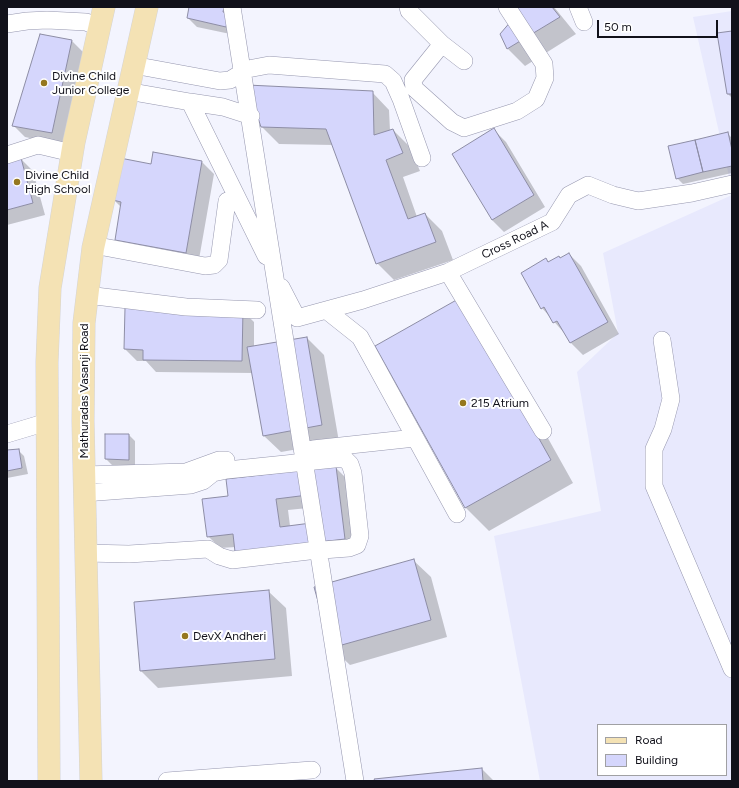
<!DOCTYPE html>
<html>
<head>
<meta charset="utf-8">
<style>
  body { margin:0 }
  #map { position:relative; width:739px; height:788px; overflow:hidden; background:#f3f4fe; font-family:Figtree,sans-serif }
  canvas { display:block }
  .frame { position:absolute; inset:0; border:8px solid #11111a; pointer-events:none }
  .legend { position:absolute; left:597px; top:724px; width:130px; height:52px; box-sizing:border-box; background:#fff; border:1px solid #a0a0a3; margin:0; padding:5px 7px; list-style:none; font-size:12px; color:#11111a }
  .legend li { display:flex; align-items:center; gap:8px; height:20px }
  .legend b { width:20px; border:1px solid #a0a0a3 }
  .scale { position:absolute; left:597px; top:20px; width:121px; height:18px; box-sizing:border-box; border:2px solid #11111a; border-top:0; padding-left:5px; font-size:12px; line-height:14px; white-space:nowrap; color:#11111a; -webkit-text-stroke:3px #fff; paint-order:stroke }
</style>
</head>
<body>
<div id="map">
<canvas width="739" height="788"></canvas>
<div class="frame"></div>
<ul class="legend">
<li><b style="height:5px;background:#f4e2b4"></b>Road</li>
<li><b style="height:11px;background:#d5d6fc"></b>Building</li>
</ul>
<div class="scale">50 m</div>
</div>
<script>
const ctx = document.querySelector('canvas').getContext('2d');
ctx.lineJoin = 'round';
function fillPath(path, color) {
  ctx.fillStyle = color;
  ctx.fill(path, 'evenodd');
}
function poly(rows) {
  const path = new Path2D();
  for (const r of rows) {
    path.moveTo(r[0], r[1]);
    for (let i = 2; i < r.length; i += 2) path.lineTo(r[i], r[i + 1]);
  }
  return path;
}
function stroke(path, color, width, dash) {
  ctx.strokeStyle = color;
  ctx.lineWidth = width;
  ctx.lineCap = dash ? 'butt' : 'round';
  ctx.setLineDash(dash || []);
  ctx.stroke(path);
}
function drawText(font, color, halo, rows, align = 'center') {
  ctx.font = font + ' Figtree,sans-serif';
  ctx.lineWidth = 4;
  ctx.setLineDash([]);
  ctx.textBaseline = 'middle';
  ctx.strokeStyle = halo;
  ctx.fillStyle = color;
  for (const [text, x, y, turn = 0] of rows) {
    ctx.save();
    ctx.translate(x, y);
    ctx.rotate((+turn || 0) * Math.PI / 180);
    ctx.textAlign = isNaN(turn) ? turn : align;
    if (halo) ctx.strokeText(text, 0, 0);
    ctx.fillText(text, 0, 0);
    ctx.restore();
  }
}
fillPath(poly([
  [732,11,732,190,693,17],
  [732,195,732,781,540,781,494,536,601,511,577,372,618,333,603,253],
  [598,725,726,725,726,775,598,775]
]), '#e8e9fd');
fillPath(poly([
  [190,7,235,7,235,35,197,27,188,18],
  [505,7,554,7,576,34,525,66,508,49,501,34,513,21],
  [732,32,732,98,728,94],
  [40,35,72,41,84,53,64,145,25,137,13,125],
  [372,92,389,110,390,131,393,130,410,147,420,171,403,177,417,217,425,214,442,231,453,260,394,280,377,263,333,145,279,144,262,127],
  [494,130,506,142,545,207,504,232,492,220],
  [727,133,732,138,732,173,683,184,677,178],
  [21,159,33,171,45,215,7,225,7,163],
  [202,162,214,174,198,265,128,252,116,240,121,207,114,200,152,165],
  [569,254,581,266,619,334,583,355,571,343,566,335,542,308,522,273,546,259,549,263,561,259],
  [242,310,254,322,254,347,307,338,324,355,339,442,281,452,263,435,253,373,156,372,146,361,137,361,125,349],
  [483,322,573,483,489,531,466,508,376,346],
  [106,435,129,435,135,441,135,465,112,465,106,459],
  [18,450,24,456,28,474,7,478,7,451],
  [335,467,347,479,356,550,236,547,220,548,208,536,229,496],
  [318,507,320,523,290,526,288,510],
  [7,512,8,513,8,572,7,572],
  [413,560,431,577,447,637,350,665,332,648],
  [268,591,286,608,292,676,158,688,141,671],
  [482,769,494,781,376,781]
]), '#0003');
const building = poly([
  [189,7,224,7,223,12,229,13,226,27,187,18,189,7],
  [504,7,552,7,560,17,507,49,500,34,512,20,504,7],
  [732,31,732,94,727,94,717,33,732,31],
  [40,34,72,40,52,133,12,126,40,34],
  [247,85,373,91,374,135,393,129,403,153,386,160,408,219,425,213,436,242,376,264,326,129,261,127,247,85],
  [494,128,534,195,492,220,452,154,494,128],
  [728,132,732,150,732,166,703,172,695,140,728,132],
  [695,140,703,172,676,179,668,146,695,140],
  [153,152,202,161,186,253,115,240,121,202,113,200,120,158,151,164,153,152],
  [21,158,33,203,7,210,7,162,21,158],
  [569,253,608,322,570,343,557,321,553,323,544,307,541,309,521,273,546,258,548,262,559,256,560,258,569,253],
  [460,298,551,460,465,508,375,346,460,298],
  [125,308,243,309,242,361,143,360,143,350,124,349,125,308],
  [307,337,322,425,263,436,247,347,307,337],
  [105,434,129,434,129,460,105,459,105,434],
  [19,449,22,468,7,471,7,450,19,449],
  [336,466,345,539,235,552,233,534,207,537,202,499,228,496,226,479,336,466],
  [316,494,319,522,280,527,276,499,316,494],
  [414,559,431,620,331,648,314,587,414,559],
  [269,590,275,659,140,671,134,602,269,590],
  [482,768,483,781,375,781,374,779,482,768]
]);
fillPath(building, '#d5d6fc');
stroke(building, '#8d8da5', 1);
const minor = poly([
  [232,7,355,781],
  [408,7,409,11,442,44,413,80,414,88,452,122,464,128,517,111,536,99,545,78,544,64,507,7],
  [578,7,584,22],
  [7,24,27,21,47,20,86,22,99,27],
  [442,44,464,61],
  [133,65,220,81,230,80,248,69,269,65,385,74,393,81,401,99,422,158],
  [127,91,190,102,266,256],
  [190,102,223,107,251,116],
  [7,155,38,145,72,153],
  [93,245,205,266,214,265,219,260,227,201],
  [448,272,543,431],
  [281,287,297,318,363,300,448,272,552,222,569,195,588,185,613,195,638,201,692,193,732,184],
  [87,295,186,307,257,310],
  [326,310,360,337,457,514],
  [662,340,671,399,663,429,654,449,654,486,732,669],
  [7,434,47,422],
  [313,449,415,438],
  [84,475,186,472,219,460,226,460],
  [84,493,191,485,203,481,213,473,227,470,344,458,350,464,353,473,360,536,357,545,349,548,309,551,232,560,219,556,208,549,129,554,85,553],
  [167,781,312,770]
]);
const major = poly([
  [49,781,47,362,50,288,74,142,104,7],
  [91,781,83,421,84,323,93,248,147,7]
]);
stroke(minor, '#9697af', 18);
stroke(major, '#d4d4d6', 23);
stroke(minor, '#fff', 17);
stroke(major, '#f4e2b4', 22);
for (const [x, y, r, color] of [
  [44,83,4,"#95771f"],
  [17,182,4,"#95771f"],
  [463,403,4,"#95771f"],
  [185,636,4,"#95771f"]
]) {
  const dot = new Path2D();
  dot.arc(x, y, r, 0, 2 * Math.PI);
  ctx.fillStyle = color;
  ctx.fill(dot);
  stroke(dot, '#fff', 1.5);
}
drawText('12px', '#11111a', '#fff', [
  ["Divine Child",52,76],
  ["Junior College",52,90],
  ["Divine Child",25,175],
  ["High School",25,189],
  ["215 Atrium",471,403],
  ["DevX Andheri",193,636]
], 'left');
drawText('12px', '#11111a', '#fff', [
  ["Cross Road A",515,240,-26],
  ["Mathuradas Vasanji Road",84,391,-90]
]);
</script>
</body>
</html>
